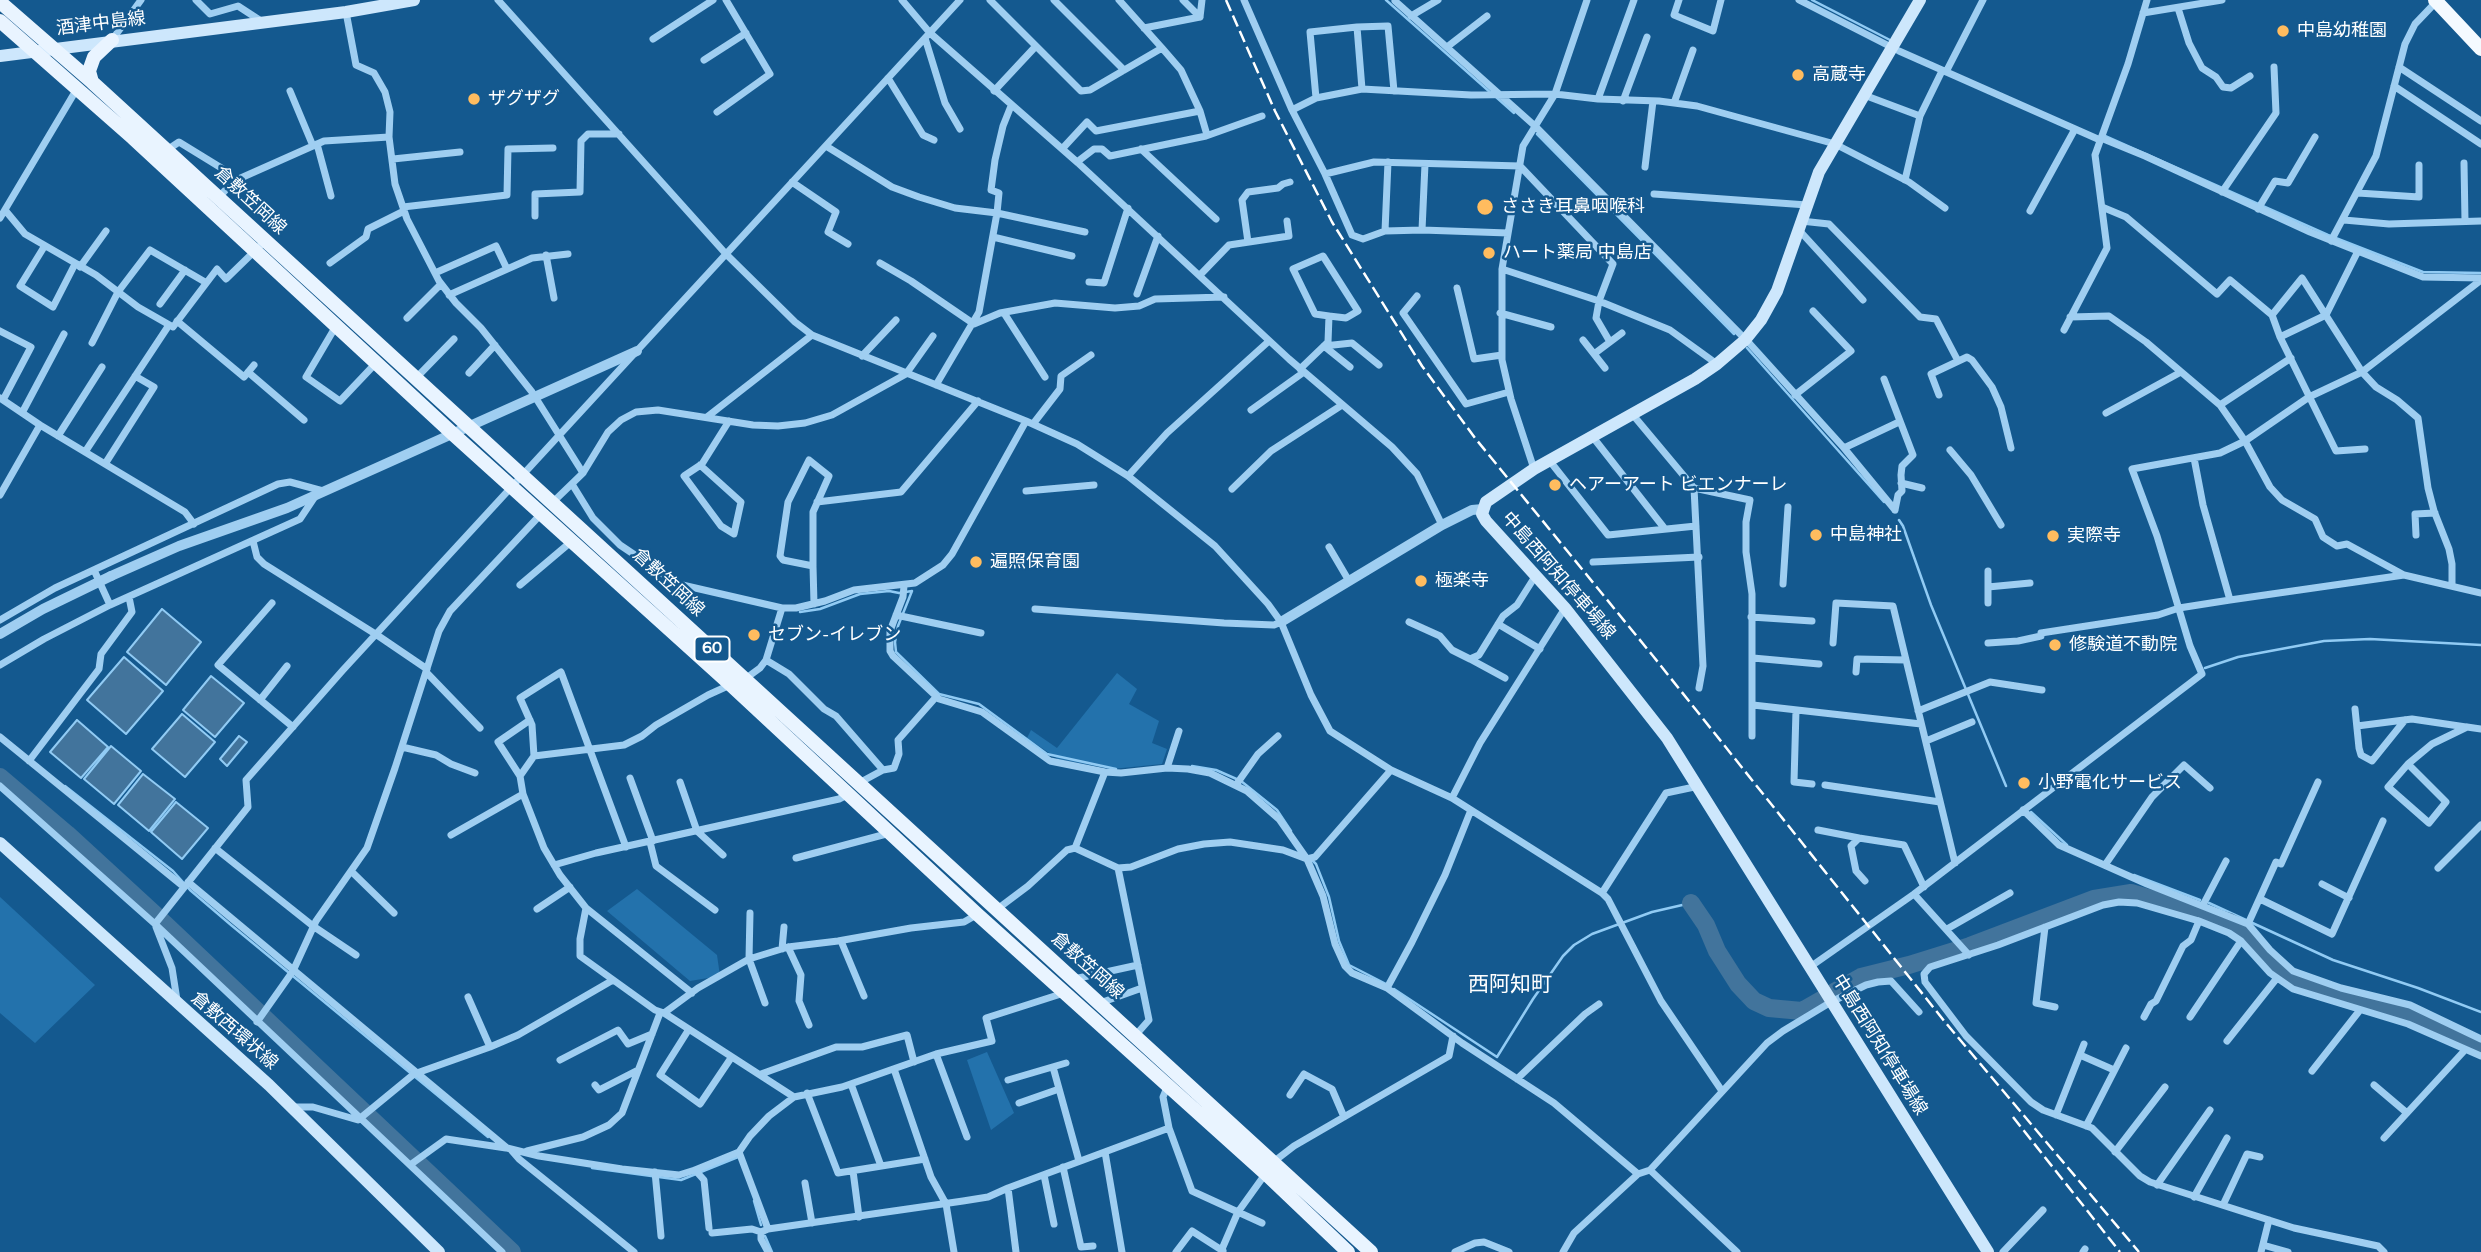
<!DOCTYPE html>
<html>
<head>
<meta charset="utf-8">
<style>
  body { margin:0 }
  canvas { display:block; background:#14598f }
</style>
</head>
<body>
<canvas width="2481" height="1252"></canvas>
<script>
const ctx = document.querySelector('canvas').getContext('2d');
ctx.lineJoin = 'round';
function fillPath(path, color) {
  ctx.fillStyle = color;
  ctx.fill(path, 'evenodd');
}
function poly(rows) {
  const path = new Path2D();
  for (const r of rows) {
    path.moveTo(r[0], r[1]);
    for (let i = 2; i < r.length; i += 2) path.lineTo(r[i], r[i + 1]);
  }
  return path;
}
function stroke(path, color, width, dash) {
  ctx.strokeStyle = color;
  ctx.lineWidth = width;
  ctx.lineCap = dash ? 'butt' : 'round';
  ctx.setLineDash(dash || []);
  ctx.stroke(path);
}
function drawText(font, color, halo, rows, align = 'center') {
  ctx.font = font + ' "Varela Round","Noto Sans JP",sans-serif';
  ctx.lineWidth = 5;
  ctx.setLineDash([]);
  ctx.textBaseline = 'middle';
  ctx.strokeStyle = halo;
  ctx.fillStyle = color;
  for (const [text, x, y, turn = 0] of rows) {
    ctx.save();
    ctx.translate(x, y);
    ctx.rotate((+turn || 0) * Math.PI / 180);
    ctx.textAlign = isNaN(turn) ? turn : align;
    if (halo) ctx.strokeText(text, 0, 0);
    ctx.fillText(text, 0, 0);
    ctx.restore();
  }
}
fillPath(poly([
  [1117,673,1137,689,1129,704,1159,721,1152,743,1167,749,1162,764,1112,769,1058,759,1027,738,1031,730,1057,748],
  [637,889,717,955,720,976,690,981,607,911],
  [0,897,95,985,35,1043,0,1013],
  [987,1052,1014,1113,991,1130,967,1060]
]), '#2372ac');
const water = poly([
  [162,609,201,642,166,685,127,652,162,609],
  [124,657,163,691,126,734,87,700,124,657],
  [211,676,244,703,215,737,183,710,211,676],
  [182,714,215,742,185,777,152,749,182,714],
  [77,720,108,747,81,778,50,752,77,720],
  [239,736,247,742,227,766,220,759,239,736],
  [111,746,141,771,114,804,84,779,111,746],
  [143,774,175,799,149,831,118,805,143,774],
  [176,802,208,828,182,859,151,832,176,802]
]);
fillPath(water, '#42749c');
stroke(water, '#91cbf4', 2);
stroke(poly([
  [1386,0,1491,93],
  [1812,0,1890,40],
  [1496,97,1514,113],
  [1537,134,1734,334],
  [2105,136,2328,235,2423,272,2481,273],
  [1747,348,1884,502],
  [1899,520,1903,526,1931,605,2006,786],
  [800,612,820,609,860,594,889,591,899,593,912,591,898,626,895,642,896,652,939,694,979,704,1047,754,1116,769],
  [2205,668,2238,657,2324,641,2370,639,2481,645],
  [1192,766,1216,770,1241,781,1277,810,1291,831],
  [65,786,173,871,190,890,231,925,488,1137],
  [2031,812,2067,845],
  [1311,859,1316,864,1329,897,1339,941,1349,965,1388,985],
  [2134,875,2200,900],
  [2209,903,2333,960,2418,988,2481,1012],
  [1394,989,1497,1057,1533,999,1563,956,1574,945,1592,934,1652,912,1691,903],
  [592,1168,681,1180,738,1157],
  [754,1201,761,1225],
  [765,1236,772,1252]
]), '#91cbf4', 2.5);
stroke(poly([
  [0,777,67,834,153,913,512,1252],
  [1691,903,1706,925,1717,951,1738,984,1754,1001,1769,1008,1802,1011,1823,999],
  [1834,992,1861,977,1909,965,1970,946,2094,899,2131,893,2229,922,2244,930,2270,963,2299,984,2356,1002,2408,1014,2481,1049]
]), '#42749c', 18);
stroke(poly([
  [196,0,210,14,238,6,261,21],
  [498,0,726,254,795,322,812,335,1026,421,1077,444,1128,476,1215,546,1268,604,1281,622,1311,695,1330,731,1391,770,1452,798,1602,893,1608,899,1661,1001,1722,1091],
  [902,0,930,33,1077,162,1289,359,1392,447,1417,474,1442,525],
  [990,0,1081,91,1090,90,1162,48,1119,0],
  [1054,0,1124,70],
  [1183,0,1200,17],
  [1244,0,1292,110,1325,174,1352,235,1363,239,1385,231,1422,230,1508,233],
  [1679,0,1674,15,1713,31,1721,0],
  [1799,0,1899,51,2100,140],
  [1395,1,1535,126,1750,344,1844,448,1895,510],
  [2178,8,2189,43,2202,68,2216,77,2223,87,2231,88,2250,76],
  [346,12,356,65,374,73,385,92,390,112,389,137,395,184,407,219,439,281,456,303,481,328,532,392,583,473],
  [2143,13,2222,0],
  [1411,16,1438,0],
  [1357,27,1388,26,1394,91],
  [1144,28,1200,17,1202,0],
  [925,38,945,103,960,129],
  [653,39,713,0],
  [112,40,141,0],
  [1447,47,1487,16],
  [704,60,746,33],
  [2399,67,2481,121],
  [1946,72,1983,0],
  [888,78,923,135,934,140],
  [2394,86,2481,144],
  [290,91,313,146],
  [994,91,1036,46],
  [1864,95,1920,116],
  [1316,98,1310,32,1357,27,1362,89],
  [1598,99,1634,0],
  [1623,101,1647,37],
  [1674,103,1693,50],
  [1292,110,1316,98,1362,89,1471,95,1555,94,1598,99,1659,101,1697,106,1835,144,1909,182,1945,208],
  [1200,111,1207,135],
  [717,112,770,74,726,0],
  [2101,138,2145,156,2310,232,2423,277,2481,278],
  [317,144,331,196],
  [826,146,892,187,919,197,955,208,997,213,1085,232],
  [1062,149,1087,122,1096,131,1200,111,1181,70,1162,48],
  [1141,149,1216,219],
  [167,150,179,142,223,169,234,181],
  [393,159,460,152],
  [1077,162,1094,149,1102,149,1110,156,1206,136,1262,116],
  [2464,163,2465,221],
  [1645,167,1653,101],
  [1325,174,1374,162,1520,166,1613,264,1599,301,1596,318,1610,342],
  [1905,180,1920,116,1942,71],
  [792,182,836,212,828,232,848,244],
  [2222,192,2276,113,2274,67],
  [2358,193,2419,197,2419,165],
  [1654,194,1807,205],
  [219,197,234,181,324,141,389,137],
  [403,207,507,195,508,149,553,148],
  [2102,207,2126,217,2217,294,2230,280,2272,315,2280,337,2336,451,2365,449],
  [2258,209,2275,181,2288,183,2315,137],
  [5,210,25,234,96,275,138,307,173,327,217,269,226,279,265,241],
  [2030,211,2075,129],
  [535,216,535,194,580,192,581,141,588,134,619,134],
  [0,218,78,87],
  [2344,220,2389,224,2481,221],
  [1801,221,1829,224,1920,317,1936,319,1958,361],
  [1798,229,1863,300],
  [1422,230,1425,164],
  [1385,231,1388,162],
  [993,237,1072,256],
  [2331,241,2376,156,2405,44,2415,24,2436,2],
  [1248,242,1242,200,1248,192,1278,188,1283,184,1290,182],
  [44,247,20,286,53,307,75,264],
  [546,255,554,298],
  [330,263,366,237,368,229,404,211],
  [880,263,911,281,974,324,1000,313,1055,303,1115,308,1139,306,1155,299,1224,297],
  [80,267,106,231],
  [1502,269,1599,301,1670,330,1717,364],
  [435,273,496,246,507,269],
  [1200,275,1229,245,1289,236,1287,221],
  [1089,282,1104,283,1128,208],
  [1457,288,1474,359,1502,355],
  [1137,294,1158,236],
  [449,295,532,258,568,254],
  [1417,296,1403,313,1466,404,1509,392],
  [160,304,185,270],
  [1004,313,1045,377],
  [1500,313,1551,327],
  [2272,315,2302,278,2362,372,2376,387,2397,400,2418,418,2428,488,2434,511,2449,549,2452,564,2452,585],
  [2070,317,2109,316,2146,342,2220,405,2245,441,2270,487,2282,500,2315,519,2323,537,2337,546,2347,544,2404,575],
  [407,318,441,284],
  [177,321,244,377,254,365],
  [336,326,306,377,340,401,376,363],
  [2064,330,2107,248,2095,155,2128,64,2147,0],
  [0,331,31,347,3,400],
  [2280,337,2326,315,2358,251],
  [1583,340,1605,368],
  [92,343,118,292,150,250,205,282],
  [1324,346,1352,343,1379,365],
  [1324,346,1350,367],
  [1594,354,1622,333],
  [862,356,896,320],
  [1300,369,1328,342,1329,316,1346,318,1358,311,1323,256,1293,269,1315,314,1329,316],
  [248,372,304,420],
  [469,373,495,345],
  [416,378,454,339],
  [1884,379,1913,455,1902,466,1901,475,1902,491,1898,495,1895,510],
  [936,385,979,312,997,213,999,193,991,190,995,160,1003,126,1011,106],
  [1795,395,1851,351,1813,311],
  [1939,395,1931,374,1967,357,1972,360,1992,387,2001,407,2011,448],
  [0,398,40,425,185,512,194,524],
  [2220,405,2291,358],
  [1251,410,1304,372],
  [22,413,64,334],
  [2106,413,2181,372],
  [1633,415,1694,488,1703,666,1699,688],
  [707,417,812,335],
  [1033,424,1060,389,1061,376,1091,355],
  [58,436,102,367],
  [1592,436,1665,529],
  [1844,448,1899,422],
  [1950,450,1971,475,2001,525],
  [85,452,169,325],
  [2194,458,2203,505,2230,600],
  [1549,460,1608,535,1696,526],
  [105,464,154,387,135,376],
  [700,465,741,502,734,534,721,526,684,476,702,464,729,421],
  [1534,469,1511,399,1502,360,1502,269,1523,146,1555,94,1587,0],
  [1128,476,1167,433,1269,341],
  [1901,483,1922,488],
  [572,484,593,518,620,545,678,584,782,608,796,608,825,601,854,590,915,583,943,565,952,554,1026,421],
  [1694,488,1750,500,1746,522,1746,552,1752,594,1752,736],
  [1232,489,1271,451,1342,405],
  [1026,491,1094,485],
  [0,495,40,425],
  [817,502,901,492,978,401],
  [552,503,583,473,608,432,621,420,636,412,658,410,753,425,778,426,805,423,832,415,906,374,933,336],
  [2416,535,2415,514,2435,513],
  [253,541,257,557,264,564,377,635,427,669],
  [1329,547,1349,581],
  [1593,562,1699,557],
  [813,566,783,560,780,556,788,502,809,460,829,476,813,512,813,566,814,604],
  [94,570,110,605],
  [1988,571,1988,603],
  [1783,584,1788,507],
  [520,585,572,541],
  [904,586,903,597,890,631,890,651,893,656,939,699,982,712,1050,761,1105,772,1121,773,1167,768,1188,769,1210,773,1247,791,1279,819,1307,859,1323,896,1335,944,1345,966,1352,973,1387,988,1462,1043,1554,1103,1638,1174],
  [1988,587,2030,583],
  [272,603,218,665,293,727],
  [1035,609,1224,623,1274,625,1281,622],
  [896,615,981,633],
  [1751,617,1812,621],
  [0,620,55,588,278,484,290,482,323,491],
  [1409,622,1440,636,1452,650,1470,659,1479,655,1503,616,1517,605,1536,575],
  [1498,624,1540,649],
  [2041,633,2158,615,2179,608,2230,600,2404,575,2481,593],
  [1833,643,1836,603,1893,606,1955,863],
  [1988,643,2018,641,2041,636],
  [1753,658,1819,664],
  [1470,659,1505,678],
  [766,660,789,674,824,709,836,716,883,770,859,783],
  [0,665,44,639,110,605,300,519,316,495],
  [426,672,480,728],
  [1856,672,1857,659,1906,660],
  [745,679,760,668,766,660,782,608],
  [260,700,287,666],
  [1753,705,1921,724],
  [2355,709,2359,748,2361,755,2372,761,2405,720],
  [1796,710,1794,782,1812,784],
  [1918,711,1990,682,2042,690],
  [2357,726,2412,719,2466,727],
  [0,737,184,887],
  [1926,741,1972,722],
  [402,747,436,755,451,764,475,773],
  [534,756,532,725,520,698,561,672,626,847],
  [29,761,99,669,101,654,132,612,129,597],
  [2408,764,2446,802,2429,823,2388,787,2408,764,2432,744,2467,727,2481,729],
  [1167,768,1179,731],
  [883,770,894,768,899,754,898,740,936,697],
  [520,776,498,742,530,720],
  [630,778,653,841],
  [680,782,697,831,723,855],
  [1236,785,1258,754,1278,736],
  [1825,785,1940,802],
  [0,786,155,924,502,1252],
  [1452,798,1480,743,1565,608],
  [2023,810,2059,845,2147,884,2248,924,2270,950,2293,971,2341,988,2410,1005,2481,1039],
  [1818,830,1859,838],
  [451,835,523,794],
  [650,842,656,866,715,910],
  [215,848,313,926,356,955],
  [1075,848,1105,772],
  [796,858,890,833],
  [554,865,596,853,839,799,849,794],
  [2105,865,2152,797,2184,765,2210,788],
  [1118,868,1149,1020,1134,1037],
  [2438,868,2481,825],
  [351,871,394,913],
  [1865,881,1856,871,1851,846,1859,838,1904,845,1924,887],
  [188,882,507,1148,539,1156,622,1169,679,1175,695,1170,739,1152,750,1136,769,1116,794,1097,664,1013,655,1010,580,956,580,939,586,908,560,875,544,848,523,794,520,776,534,756,624,745,642,736,656,725,708,695,730,685],
  [2322,884,2349,898],
  [1602,893,1666,793,1699,786],
  [1914,894,1969,955],
  [2260,899,2332,934,2383,821],
  [2203,905,2226,861],
  [586,908,692,993],
  [537,909,570,887],
  [996,910,1028,886,1067,850,1075,848,1118,868,1131,867,1178,849,1204,844,1230,842,1283,850,1307,859,1315,857,1391,770],
  [750,913,749,959,765,1003],
  [155,924,248,807,246,780,343,670,960,0],
  [2248,924,2276,862,2281,864,2318,782],
  [156,927,172,968,177,1000],
  [2045,927,2036,1003,2055,1007],
  [1947,929,2010,893],
  [841,941,864,996],
  [788,947,801,975,799,1001,809,1025],
  [782,949,784,927],
  [1810,967,1914,894,2202,674,2190,646,2157,536,2132,469,2220,453,2245,441,2309,397,2362,372,2481,280],
  [1074,979,1138,965],
  [1387,988,1412,942,1445,875,1471,810],
  [468,997,490,1047],
  [1100,1003,1142,988],
  [664,1013,698,988,749,959,788,947,838,941,911,928,964,922,978,914],
  [2144,1017,2151,1004,2156,1001,2183,946,2191,940,2199,921],
  [2190,1017,2241,941],
  [257,1022,293,971,316,921,367,848,395,768,439,631,450,611,542,513],
  [689,1029,660,1075,700,1104,731,1058],
  [2227,1041,2277,978],
  [936,1054,967,1137],
  [2080,1055,2114,1070],
  [560,1060,618,1030,628,1044,652,1034],
  [1053,1067,1079,1161],
  [894,1069,931,1177,946,1204,954,1252],
  [2312,1071,2360,1010],
  [761,1074,836,1047,862,1047,907,1035,914,1062],
  [1517,1079,1585,1014,1599,1004],
  [1008,1080,1066,1063],
  [851,1084,881,1166],
  [595,1085,599,1090,638,1070],
  [1168,1085,1163,1097,1169,1128,1192,1191,1262,1223],
  [2374,1085,2407,1113],
  [807,1093,838,1173,925,1159],
  [1290,1095,1304,1074,1332,1089,1344,1117],
  [794,1097,842,1087,936,1054,992,1041,986,1018,1064,993],
  [1019,1103,1059,1089],
  [293,1107,313,1107,358,1120,414,1074,490,1047,518,1035,613,980],
  [2056,1115,2084,1044],
  [2086,1126,2126,1048],
  [2384,1138,2465,1050],
  [512,1151,519,1159,634,1252],
  [527,1151,583,1137,609,1125,622,1113,660,1013],
  [739,1152,768,1229,761,1232,761,1239,768,1252],
  [1105,1152,1122,1252],
  [2115,1152,2165,1087],
  [1272,1163,1294,1146,1449,1056,1453,1036],
  [410,1165,446,1139,506,1148],
  [1063,1167,1081,1247,1093,1246],
  [695,1170,704,1180,709,1228],
  [1650,1170,1737,1252],
  [853,1171,859,1217],
  [655,1172,661,1236],
  [1044,1175,1054,1224],
  [805,1183,812,1223],
  [2157,1185,2210,1110],
  [2194,1197,2227,1138],
  [2223,1205,2247,1154,2260,1157],
  [768,1229,963,1201,988,1197,1008,1188],
  [712,1233,752,1229,761,1232],
  [2263,1245,2288,1252],
  [1222,1249,1238,1212,1266,1173],
  [1016,1252,1008,1188,1169,1128],
  [1176,1252,1192,1231,1223,1251],
  [1455,1252,1475,1243,1484,1242,1509,1252],
  [1563,1252,1574,1233,1638,1174,1650,1170,1767,1043,1783,1031,1831,1002,1866,985,1878,982,1891,981,1919,1012],
  [2003,1252,2043,1210],
  [2083,1252,2085,1249],
  [2261,1252,2269,1220],
  [2384,1252,2378,1246,2294,1228,2150,1182,2140,1176,2092,1128,2043,1110,2031,1102,1966,1036,1925,982,1924,974,1930,967,1998,945,2103,905,2119,902,2137,903,2199,921,2229,933,2241,941,2270,973,2293,989,2408,1024,2481,1056]
]), '#9fcef1', 7);
stroke(poly([
  [111,576,179,546,287,508,637,351],
  [1281,622,1442,525,1472,510,1483,509]
]), '#9fcef1', 10);
stroke(poly([
  [1920,0,1819,172,1777,291,1761,320,1745,340,1717,364,1695,379,1534,469,1486,502,1482,514,1486,521,1565,608,1667,738,1988,1252],
  [0,56,346,12,414,0],
  [0,843,269,1085,439,1252]
]), '#cde7fc', 12);
stroke(poly([
  [0,2,92,82,1371,1252],
  [0,21,133,138,453,434,731,685,977,914,1265,1173,1348,1252],
  [92,82,89,71,94,57,112,40]
]), '#e9f4ff', 14);
stroke(poly([
  [2435,0,2481,49]
]), '#f4faff', 14);
stroke(poly([
  [1226,0,1275,111,1332,222,1422,366,1475,438,1653,656,1945,1022,2139,1252],
  [2013,1117,2120,1252]
]), '#fff', 2.5, [12, 5]);
stroke(poly([
  [0,634,43,609,111,576]
]), '#9fcef1', 10);
for (const [x, y, r, color] of [
  [2283,31,7,"#ffbc5f"],
  [1798,75,7,"#ffbc5f"],
  [474,99,7,"#ffbc5f"],
  [1485,207,9,"#ffbc5f"],
  [1489,253,7,"#ffbc5f"],
  [1555,485,7,"#ffbc5f"],
  [1816,535,7,"#ffbc5f"],
  [2053,536,7,"#ffbc5f"],
  [976,562,7,"#ffbc5f"],
  [1421,581,7,"#ffbc5f"],
  [754,635,7,"#ffbc5f"],
  [2055,645,7,"#ffbc5f"],
  [2024,783,7,"#ffbc5f"]
]) {
  const dot = new Path2D();
  dot.arc(x, y, r, 0, 2 * Math.PI);
  ctx.fillStyle = color;
  ctx.fill(dot);
  stroke(dot, '#14598f', 2.5);
}
for (const [x, y, w] of [
  [712,649,35]
]) {
  const box = new Path2D();
  box.roundRect(x - w / 2, y - 12.5, w, 25, 5);
  ctx.fillStyle = '#14598f';
  ctx.fill(box);
  stroke(box, '#fff', 2);
}
drawText('bold 16px', '#fff', null, [
  ["60",712,649]
]);
drawText('18px', '#fff', '#14598f', [
  ["酒津中島線",101,24,-7],
  ["倉敷笠岡線",250,201,43],
  ["中島西阿知停車場線",1558,576,49],
  ["倉敷笠岡線",668,583,43],
  ["倉敷笠岡線",1087,966,42],
  ["倉敷西環状線",234,1031,41],
  ["中島西阿知停車場線",1879,1045,58]
]);
drawText('18px', '#fff', '#14598f', [
  ["中島幼稚園",2297,31],
  ["高蔵寺",1812,75],
  ["ザグザグ",488,99],
  ["ささき耳鼻咽喉科",1501,207],
  ["ハート薬局 中島店",1503,253],
  ["ヘアーアート ビエンナーレ",1569,485],
  ["中島神社",1830,535],
  ["実際寺",2067,536],
  ["遍照保育園",990,562],
  ["極楽寺",1435,581],
  ["セブン-イレブン",768,635],
  ["修験道不動院",2069,645],
  ["小野電化サービス",2038,783]
], 'left');
drawText('21px', '#fff', '#14598f', [
  ["西阿知町",1510,985]
]);
</script>
</body>
</html>
